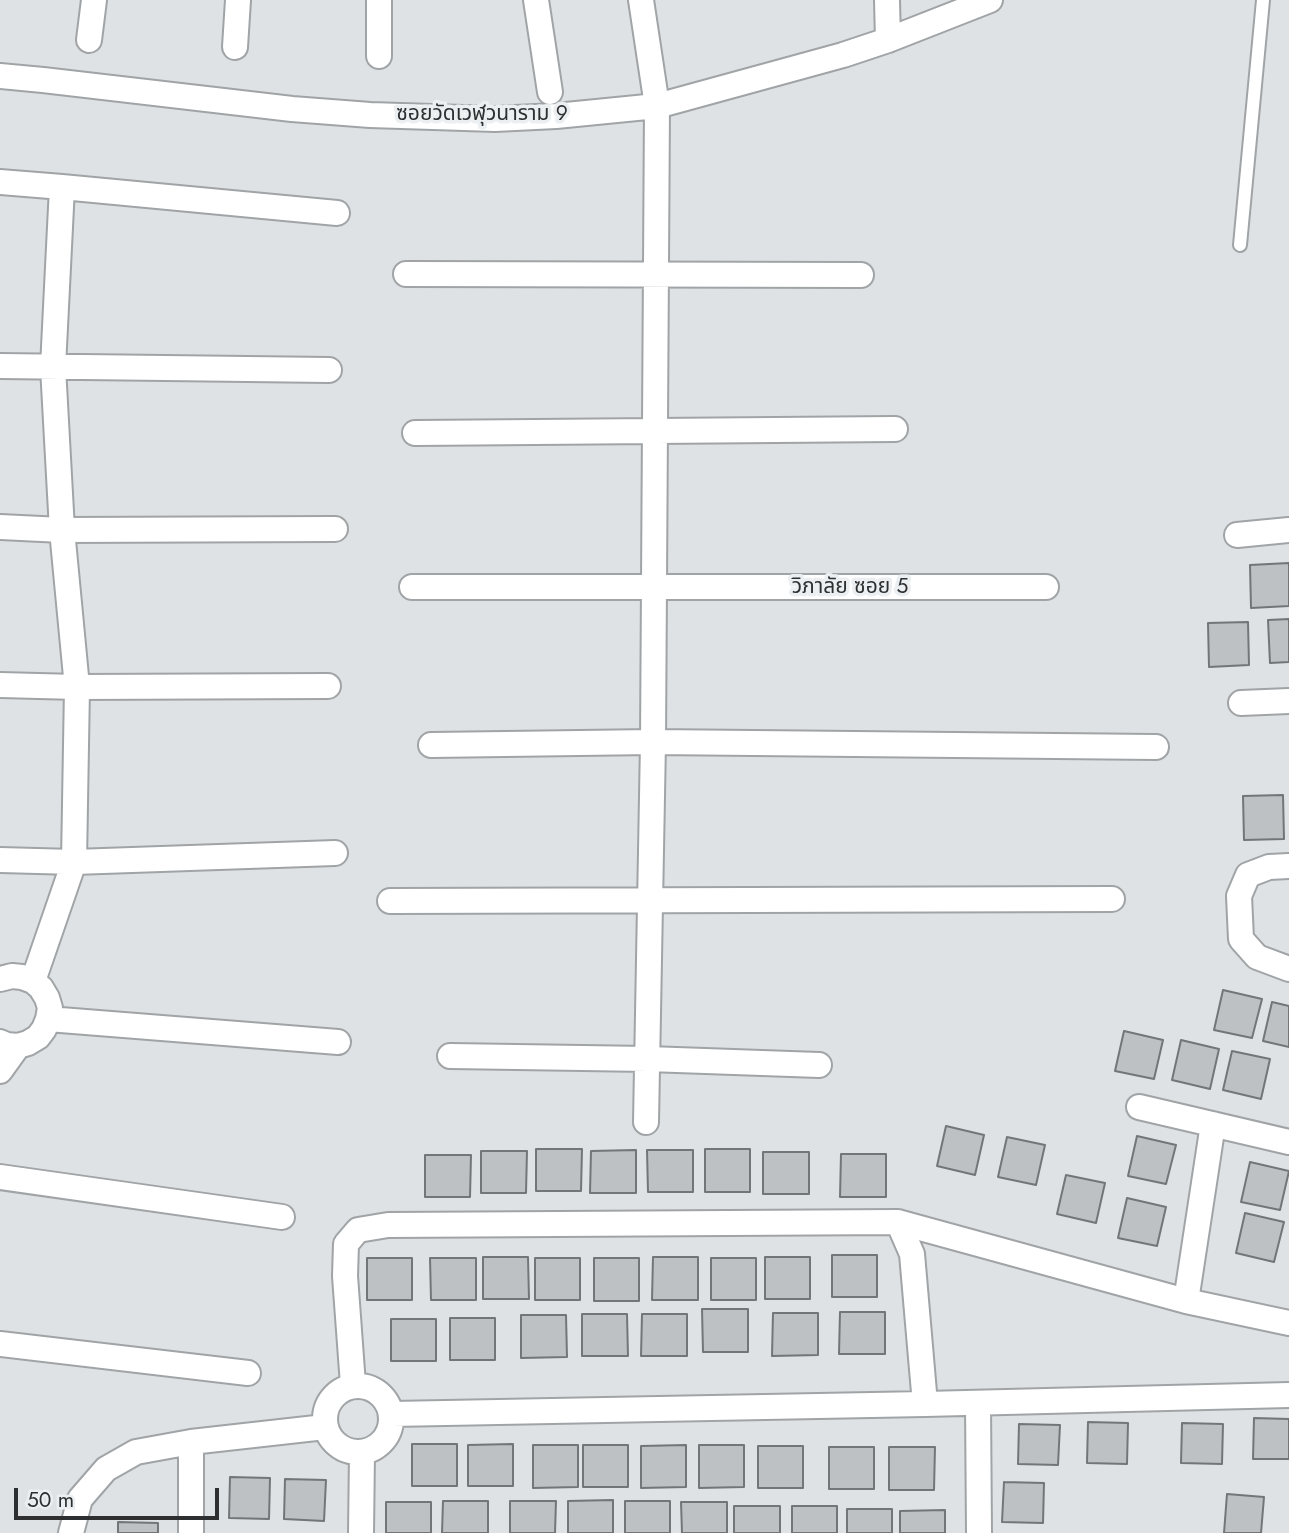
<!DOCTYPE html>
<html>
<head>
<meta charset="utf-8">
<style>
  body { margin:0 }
  #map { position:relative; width:1289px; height:1533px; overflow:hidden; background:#dee2e4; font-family:Jost,sans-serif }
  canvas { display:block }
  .scale { position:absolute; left:14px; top:1488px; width:205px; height:32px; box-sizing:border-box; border:4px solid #2d2f30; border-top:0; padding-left:9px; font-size:21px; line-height:24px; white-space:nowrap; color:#2d2f30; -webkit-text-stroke:5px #ebeff1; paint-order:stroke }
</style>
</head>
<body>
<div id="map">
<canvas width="1289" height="1533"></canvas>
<div class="scale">50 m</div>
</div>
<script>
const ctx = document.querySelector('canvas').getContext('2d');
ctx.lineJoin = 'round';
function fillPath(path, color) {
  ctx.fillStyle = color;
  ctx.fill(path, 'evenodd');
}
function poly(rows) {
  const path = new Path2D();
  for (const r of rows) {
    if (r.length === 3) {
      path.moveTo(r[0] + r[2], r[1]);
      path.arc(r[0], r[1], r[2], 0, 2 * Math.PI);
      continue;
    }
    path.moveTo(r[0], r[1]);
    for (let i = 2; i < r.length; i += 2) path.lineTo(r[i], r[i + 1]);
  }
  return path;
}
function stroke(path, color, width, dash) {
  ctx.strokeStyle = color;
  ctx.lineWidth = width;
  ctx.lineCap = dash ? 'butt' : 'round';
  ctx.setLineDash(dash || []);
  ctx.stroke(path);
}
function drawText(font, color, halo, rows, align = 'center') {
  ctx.font = font + ' Jost,"Noto Sans Thai",sans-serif';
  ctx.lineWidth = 7;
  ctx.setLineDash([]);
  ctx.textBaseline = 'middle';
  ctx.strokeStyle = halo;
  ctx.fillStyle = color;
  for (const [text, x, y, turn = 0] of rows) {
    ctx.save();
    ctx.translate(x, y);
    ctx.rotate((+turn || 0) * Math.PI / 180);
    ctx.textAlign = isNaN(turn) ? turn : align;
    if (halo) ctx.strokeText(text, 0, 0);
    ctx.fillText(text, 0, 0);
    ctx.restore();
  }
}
const building = poly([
  [1289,563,1289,606,1251,608,1250,565,1289,563],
  [1289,619,1289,662,1270,663,1268,620,1289,619],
  [1248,622,1249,665,1209,667,1208,623,1248,622],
  [1283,795,1284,839,1244,840,1243,796,1283,795],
  [1223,990,1262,999,1252,1038,1214,1030,1223,990],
  [1272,1002,1289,1006,1289,1047,1263,1041,1272,1002],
  [1124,1031,1163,1040,1154,1079,1115,1071,1124,1031],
  [1181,1040,1219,1049,1210,1089,1172,1080,1181,1040],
  [1232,1051,1270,1059,1261,1099,1223,1090,1232,1051],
  [946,1126,984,1135,975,1175,937,1166,946,1126],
  [1137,1136,1176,1145,1166,1184,1128,1176,1137,1136],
  [1007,1137,1045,1145,1036,1185,998,1177,1007,1137],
  [536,1149,582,1149,581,1191,536,1191,536,1149],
  [705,1149,750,1149,750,1192,705,1192,705,1149],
  [636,1150,636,1193,590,1193,591,1151,636,1150],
  [647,1150,693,1150,693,1192,648,1192,647,1150],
  [481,1151,527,1151,526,1193,481,1193,481,1151],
  [763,1152,809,1152,809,1194,763,1194,763,1152],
  [841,1154,886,1154,886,1197,840,1197,841,1154],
  [425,1155,471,1155,470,1197,425,1197,425,1155],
  [1250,1162,1289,1171,1280,1210,1241,1202,1250,1162],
  [1066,1175,1105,1183,1096,1223,1057,1214,1066,1175],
  [1127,1198,1166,1207,1157,1246,1118,1238,1127,1198],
  [1245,1213,1284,1222,1274,1262,1236,1253,1245,1213],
  [832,1255,877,1255,877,1297,832,1297,832,1255],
  [483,1257,528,1257,529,1299,483,1299,483,1257],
  [653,1257,698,1257,698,1300,652,1300,653,1257],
  [765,1257,810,1257,810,1299,765,1299,765,1257],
  [367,1258,412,1258,412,1300,367,1300,367,1258],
  [430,1258,476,1258,476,1300,431,1300,430,1258],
  [535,1258,580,1258,580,1300,535,1300,535,1258],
  [594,1258,639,1258,639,1301,594,1301,594,1258],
  [711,1258,756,1258,756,1300,711,1300,711,1258],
  [702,1309,748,1309,748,1352,703,1352,702,1309],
  [840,1312,885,1312,885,1354,839,1354,840,1312],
  [773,1313,818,1313,818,1355,772,1356,773,1313],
  [582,1314,627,1314,628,1356,582,1356,582,1314],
  [642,1314,687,1314,687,1356,641,1356,642,1314],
  [521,1315,566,1315,567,1357,521,1358,521,1315],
  [450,1318,495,1318,495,1360,450,1360,450,1318],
  [391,1319,436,1319,436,1361,391,1361,391,1319],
  [1254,1418,1289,1419,1289,1459,1253,1459,1254,1418],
  [1088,1422,1128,1423,1127,1464,1087,1463,1088,1422],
  [1182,1423,1223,1424,1222,1464,1181,1463,1182,1423],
  [1019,1424,1060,1425,1058,1465,1018,1464,1019,1424],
  [412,1444,457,1444,457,1486,412,1486,412,1444],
  [513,1444,513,1486,468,1486,468,1445,513,1444],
  [533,1445,578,1445,578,1487,533,1488,533,1445],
  [583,1445,628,1445,628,1487,583,1487,583,1445],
  [686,1445,686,1487,641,1488,641,1446,686,1445],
  [699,1445,744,1445,744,1487,699,1488,699,1445],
  [758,1446,803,1446,803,1488,758,1488,758,1446],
  [829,1447,874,1447,874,1489,829,1489,829,1447],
  [889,1447,935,1447,934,1490,889,1490,889,1447],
  [230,1477,270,1478,269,1519,229,1518,230,1477],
  [285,1479,326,1480,324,1521,284,1519,285,1479],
  [1004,1482,1044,1483,1043,1523,1002,1522,1004,1482],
  [1227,1494,1264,1497,1261,1533,1224,1533,1227,1494],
  [613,1500,613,1533,568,1533,568,1501,613,1500],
  [443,1501,488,1501,488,1533,442,1533,443,1501],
  [510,1501,556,1501,555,1533,510,1533,510,1501],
  [625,1501,670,1501,670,1533,625,1533,625,1501],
  [386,1502,431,1502,431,1533,386,1533,386,1502],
  [681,1502,727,1502,727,1533,682,1533,681,1502],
  [734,1506,780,1506,780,1533,734,1533,734,1506],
  [792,1506,837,1506,837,1533,792,1533,792,1506],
  [847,1509,892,1509,892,1533,847,1533,847,1509],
  [945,1510,945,1533,900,1533,900,1511,945,1510],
  [118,1522,158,1523,158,1533,118,1533,118,1522]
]);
fillPath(building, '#bdc1c3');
stroke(building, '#737678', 2);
const lane = poly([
  [1240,245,1263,0]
]);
const street = poly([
  [536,0,550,92],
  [641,0,657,106,653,742,646,1122],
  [887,0,888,40],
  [89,40,94,0],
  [235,47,238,0],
  [379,56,379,0],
  [0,76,43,80,292,109,370,115,495,119,556,116,657,106,843,55,888,40,990,0],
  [0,182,62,187,337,213],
  [406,274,861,275],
  [0,366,329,370],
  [415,433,895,429],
  [0,527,62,530,335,529],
  [1237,535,1289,530],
  [412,587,1046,587],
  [0,685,77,687,328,686],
  [1241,703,1289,701],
  [431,745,653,742,1156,747],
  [0,860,74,862,335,853],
  [1289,866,1269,867,1248,875,1239,896,1241,939,1257,957,1289,969],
  [390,901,1112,899],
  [0,979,12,976,22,977,33,981,41,988,47,998,50,1008,48,1019,44,1029,38,1037,28,1043,18,1046,7,1045,0,1042],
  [33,981,74,862,77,687,62,530,53,367,62,187],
  [48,1019,338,1042],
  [450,1056,648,1059,819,1065],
  [0,1071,18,1046],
  [1139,1107,1289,1142],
  [0,1177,282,1217],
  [898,1222,1186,1301,1289,1323],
  [1186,1301,1213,1124],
  [0,1344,248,1373],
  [353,1385,345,1276,346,1244,358,1230,388,1225,898,1222,912,1254,925,1404],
  [358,1419,33],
  [978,1403,979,1533],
  [392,1414,925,1404,1289,1395],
  [191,1442,191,1533],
  [71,1533,80,1499,106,1469,136,1452,191,1442,325,1427],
  [361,1533,362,1453]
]);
stroke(lane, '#a0a4a6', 16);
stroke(street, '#a0a4a6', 28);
stroke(lane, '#fff', 12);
stroke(street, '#fff', 24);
drawText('21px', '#2d2f30', '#ebeff1', [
  ["ซอยวัดเวฬุวนาราม 9",482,115],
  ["วิภาลัย ซอย 5",850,588]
]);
</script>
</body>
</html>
